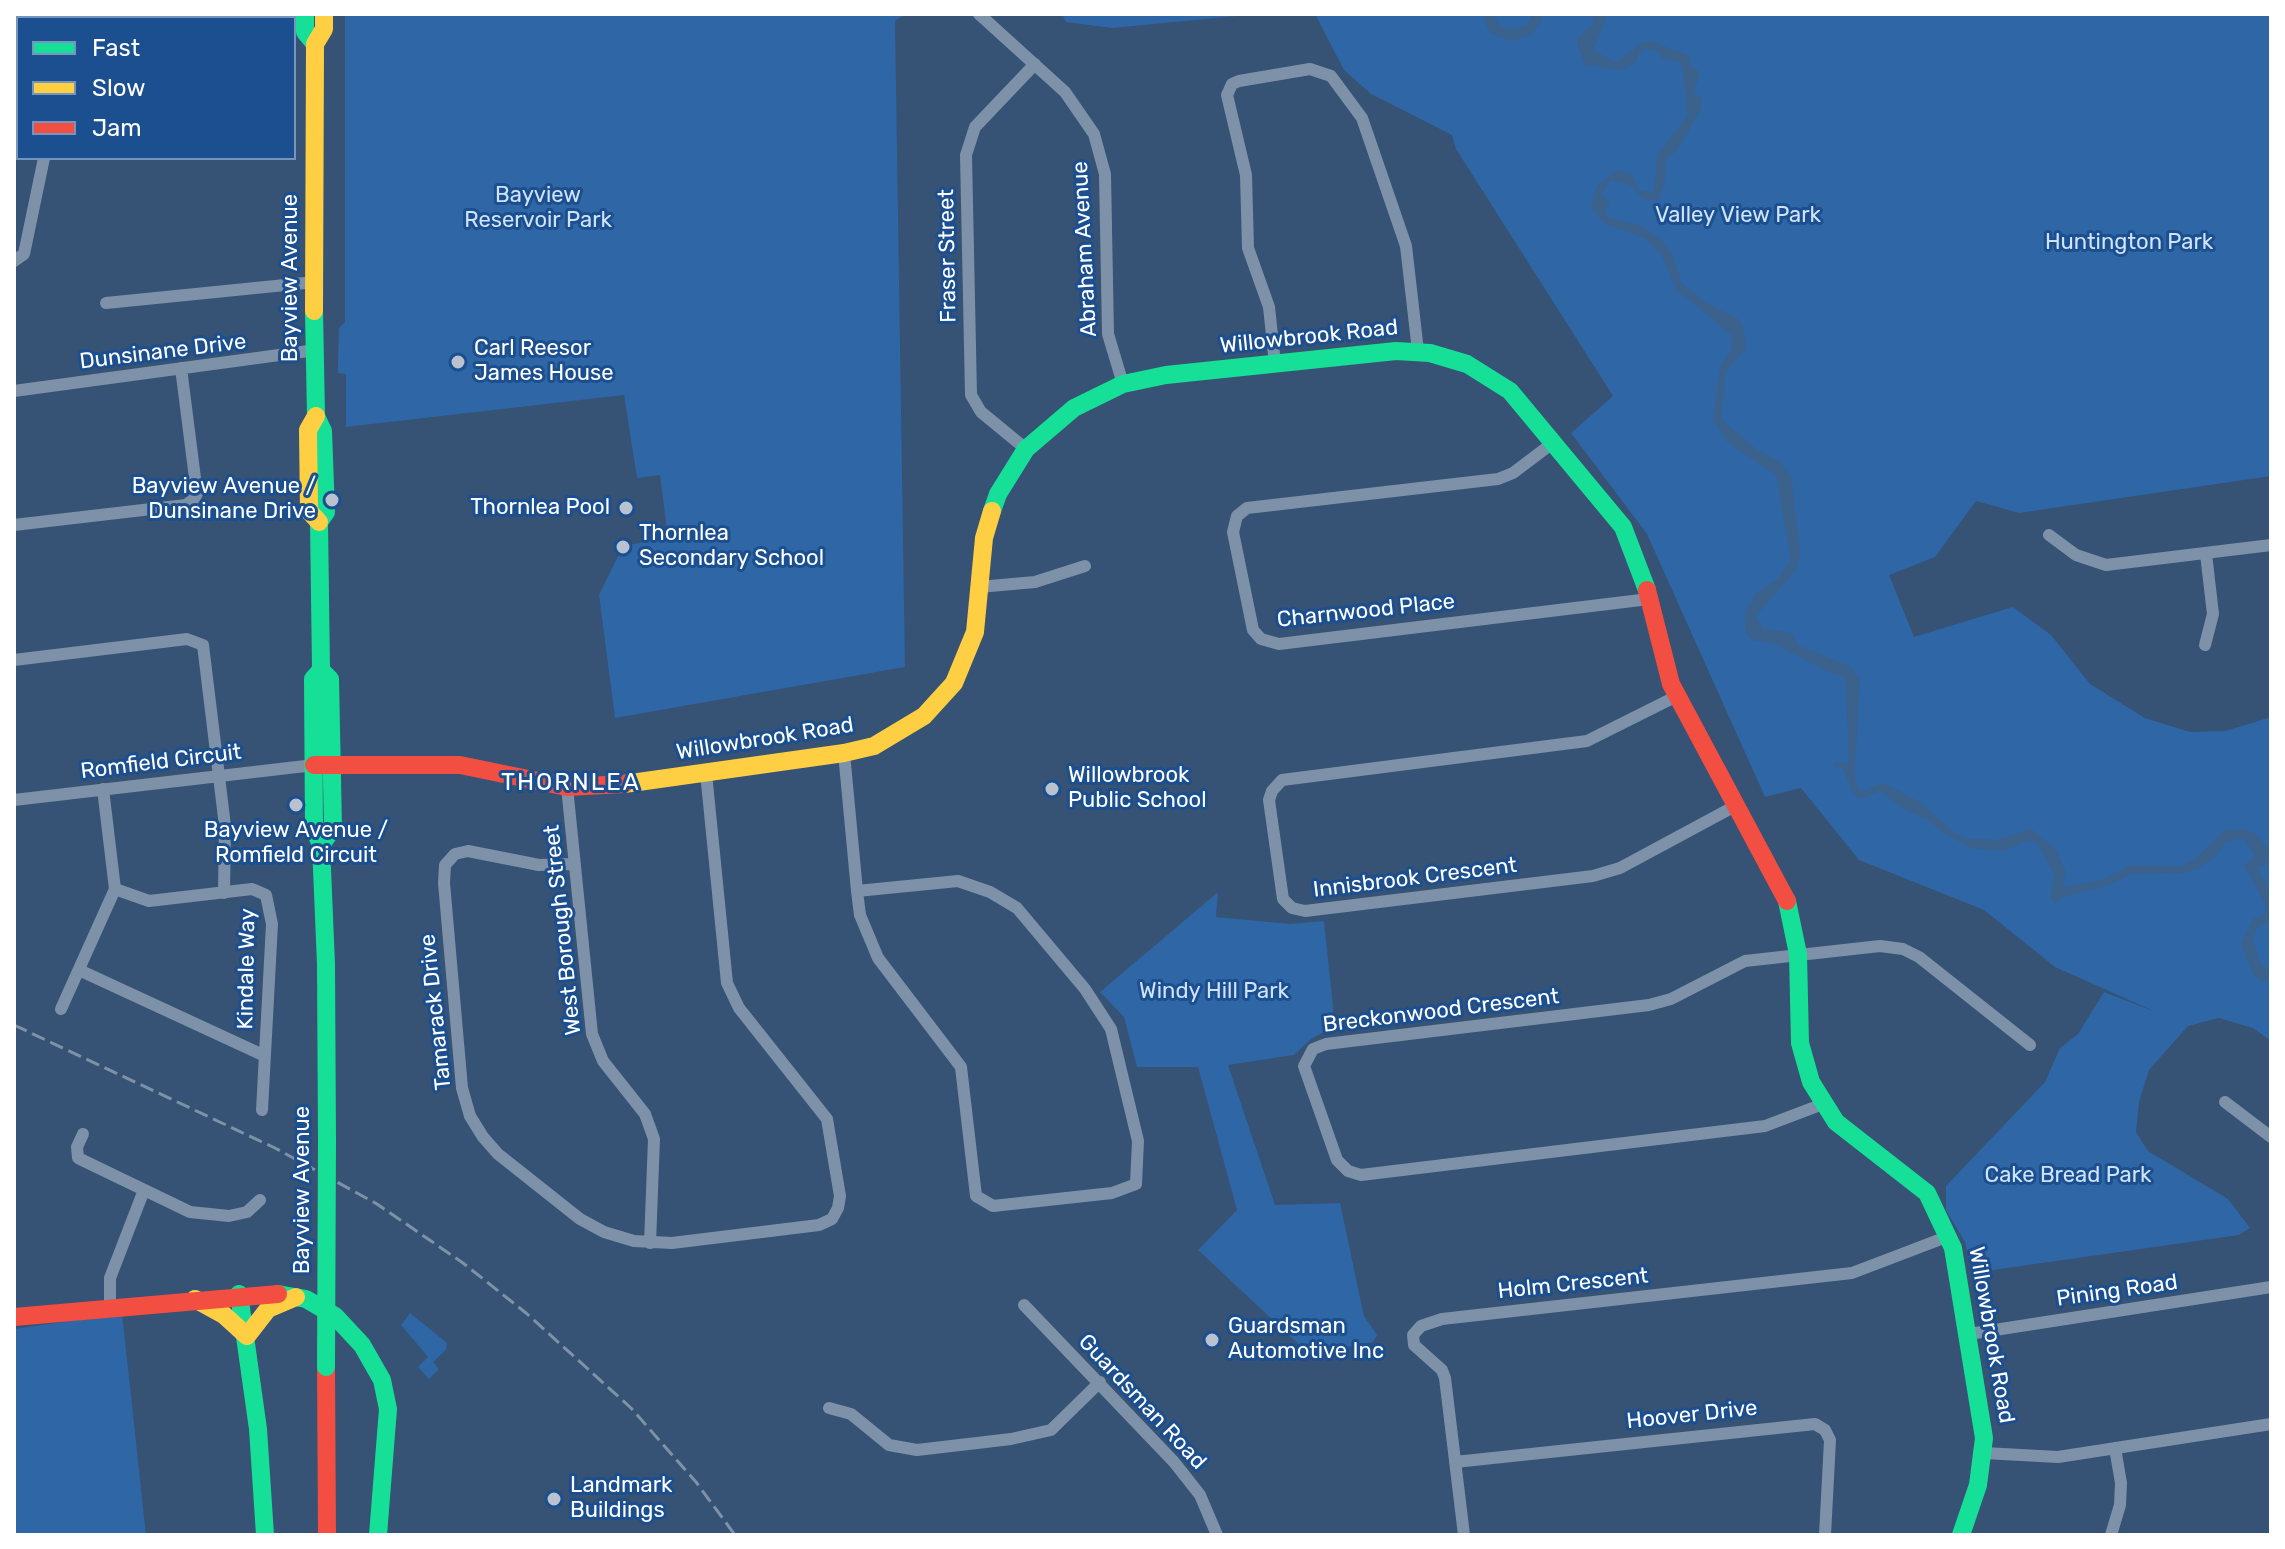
<!DOCTYPE html>
<html>
<head>
<meta charset="utf-8">
<style>
  body { margin:0 }
  #map { position:relative; width:2285px; height:1549px; overflow:hidden; background:#365274; font-family:Rubik,sans-serif }
  canvas { display:block }
  .frame { position:absolute; inset:0; border:16px solid #fff; pointer-events:none }
  .legend { position:absolute; left:16px; top:16px; width:280px; height:144px; box-sizing:border-box; background:#1b4f8f; border:2px solid #7695bc; margin:0; padding:10px 14px; list-style:none; font-size:24px; color:#fff }
  .legend li { display:flex; align-items:center; gap:16px; height:40px }
  .legend b { width:40px; border:2px solid #7695bc }
</style>
</head>
<body>
<div id="map">
<canvas width="2285" height="1549"></canvas>
<div class="frame"></div>
<ul class="legend">
<li><b style="height:10px;background:#16e098"></b>Fast</li>
<li><b style="height:10px;background:#ffcf43"></b>Slow</li>
<li><b style="height:10px;background:#f24e42"></b>Jam</li>
</ul>
</div>
<script>
const ctx = document.querySelector('canvas').getContext('2d');
ctx.lineJoin = 'round';
function fillPath(path, color) {
  ctx.fillStyle = color;
  ctx.fill(path, 'evenodd');
}
function poly(rows) {
  const path = new Path2D();
  for (const r of rows) {
    path.moveTo(r[0], r[1]);
    for (let i = 2; i < r.length; i += 2) path.lineTo(r[i], r[i + 1]);
  }
  return path;
}
function stroke(path, color, width, dash) {
  ctx.strokeStyle = color;
  ctx.lineWidth = width;
  ctx.lineCap = dash ? 'butt' : 'round';
  ctx.setLineDash(dash || []);
  ctx.stroke(path);
}
function drawText(font, color, halo, rows, align = 'center') {
  ctx.font = font + ' Rubik,sans-serif';
  ctx.lineWidth = 6;
  ctx.setLineDash([]);
  ctx.textBaseline = 'middle';
  ctx.strokeStyle = halo;
  ctx.fillStyle = color;
  for (const [text, x, y, turn = 0] of rows) {
    ctx.save();
    ctx.translate(x, y);
    ctx.rotate((+turn || 0) * Math.PI / 180);
    ctx.textAlign = isNaN(turn) ? turn : align;
    if (halo) ctx.strokeText(text, 0, 0);
    ctx.fillText(text, 0, 0);
    ctx.restore();
  }
}
fillPath(poly([
  [345,14,905,14,895,21,905,667,615,718,599,595,623,546,668,538,660,475,637,478,624,395,346,427,346,374,338,373,338,361,339,328,345,322],
  [1062,14,1258,14,1112,28,1066,22],
  [1315,14,2271,14,2271,476,2019,513,1976,501,1935,557,1889,575,1914,637,2013,607,2051,635,2090,684,2145,718,2190,732,2225,731,2271,717,2271,1041,2253,1028,2219,1018,2188,1026,2149,1070,2139,1102,2136,1132,2148,1151,2228,1199,2250,1228,2239,1235,1972,1273,1965,1242,1946,1210,1946,1186,2045,1082,2060,1048,2078,1034,2104,992,2156,1012,2055,967,1984,910,1859,860,1801,788,1765,797,1647,534,1571,433,1613,396,1456,149,1452,135,1371,94,1344,70],
  [1218,892,1216,917,1290,924,1324,921,1335,1026,1311,1039,1294,1055,1228,1065,1275,1205,1340,1203,1364,1316,1377,1335,1373,1342,1309,1354,1198,1250,1237,1210,1198,1067,1137,1067,1124,1017,1100,992],
  [122,1313,146,1535,14,1535,14,1329],
  [410,1313,447,1343,446,1350,433,1362,439,1369,429,1379,418,1367,428,1357,401,1325]
]), '#2f66a5');
fillPath(poly([
  [1483,14,1491,14,1503,28,1510,30,1527,25,1532,14,1543,14,1540,23,1530,35,1511,41,1489,32],
  [1589,14,1603,14,1606,18,1593,49,1606,58,1617,62,1640,44,1651,41,1689,56,1691,66,1700,73,1693,93,1702,99,1701,109,1677,150,1665,160,1665,182,1658,201,1643,199,1631,185,1611,180,1603,191,1602,196,1610,202,1604,211,1609,218,1642,226,1660,239,1672,254,1681,282,1705,302,1737,318,1743,326,1746,348,1726,371,1721,419,1757,450,1778,461,1791,476,1800,552,1796,570,1756,616,1762,628,1793,634,1797,645,1849,666,1860,679,1855,764,1855,781,1861,792,1884,783,1921,803,1956,834,1967,839,1997,840,2031,829,2056,850,2066,873,2063,883,2068,887,2101,880,2131,865,2181,866,2195,859,2224,831,2239,829,2255,833,2269,851,2266,865,2257,868,2271,893,2271,920,2259,926,2252,937,2261,966,2271,969,2271,980,2263,981,2254,976,2241,944,2253,919,2264,915,2266,905,2244,865,2255,857,2244,838,2226,842,2214,858,2196,869,2184,873,2132,874,2108,885,2063,897,2055,905,2051,896,2054,874,2038,844,2028,841,2001,851,1971,848,1945,834,1928,820,1904,809,1880,791,1861,799,1853,793,1843,768,1834,766,1834,762,1847,763,1849,755,1845,677,1827,671,1773,643,1753,640,1745,631,1746,611,1756,593,1778,579,1791,560,1776,475,1728,443,1713,420,1720,367,1731,351,1733,336,1676,289,1662,256,1645,238,1605,224,1591,208,1596,187,1617,170,1631,174,1640,191,1653,193,1658,154,1688,115,1682,66,1679,62,1661,58,1660,53,1647,48,1638,54,1636,62,1622,70,1585,65,1577,43,1578,37,1595,22]
]), '#3b618d');
stroke(poly([
  [979,14,1065,92,1094,134,1105,174,1108,334,1123,384],
  [14,261,24,254,44,158],
  [106,303,315,282],
  [1275,364,1269,307,1248,248,1246,175,1227,95,1232,84,1239,81,1310,69,1331,76,1362,118,1406,246,1418,351],
  [14,391,316,350],
  [1554,442,1513,473,1498,479,1247,508,1237,516,1233,532,1253,630,1261,639,1279,644,1649,599],
  [1026,449,981,412,971,395,966,155,975,127,1035,64],
  [14,525,186,505,193,500,197,494,181,368],
  [2049,535,2076,555,2106,565,2271,545],
  [979,587,1035,582,1085,566],
  [2205,645,2213,614,2206,554],
  [14,660,187,639,203,645,225,826,224,893],
  [1677,696,1587,741,1282,780,1272,791,1269,800,1283,899,1292,908,1305,911,1593,876,1620,868,1737,805],
  [844,753,857,891,860,915,878,958,961,1067,976,1196,993,1206,1112,1193,1136,1184,1138,1141,1111,1029,1085,989,1017,908,990,892,958,881,857,891],
  [567,787,592,1034,603,1061,645,1114,654,1139,650,1243],
  [14,800,314,765],
  [575,864,539,865,468,851,455,854,445,865,444,883,462,1088,470,1116,483,1137,498,1154,580,1219,604,1232,634,1241,672,1243,819,1225,832,1219,838,1208,840,1196,827,1119,739,1008,727,983,706,773],
  [115,889,149,901,252,889,266,895,272,924,262,1110],
  [79,970,265,1056],
  [61,1009,115,889,103,789],
  [2225,1102,2271,1137],
  [1823,1104,1765,1126,1361,1175,1348,1171,1337,1160,1304,1066,1313,1049,1326,1044,1649,1005,1671,999,1745,961,1880,946,1903,949,1919,957,2030,1045],
  [83,1134,77,1147,78,1158,190,1212,229,1216,247,1212,260,1200],
  [1024,1305,1174,1462,1200,1495,1217,1535],
  [110,1307,110,1278,144,1190],
  [1969,1334,2271,1287],
  [829,1408,851,1414,889,1445,917,1450,1011,1439,1051,1430,1100,1382],
  [1984,1453,2058,1457,2271,1424],
  [1455,1462,1815,1424,1825,1430,1830,1440,1825,1535],
  [1464,1535,1445,1378,1442,1370,1414,1345,1413,1335,1421,1326,1442,1319,1852,1273,1949,1236],
  [2111,1535,2120,1505,2121,1483,2115,1448]
]), '#7d92a8', 12);
stroke(poly([
  [305,14,305,32,315,44],
  [314,311,316,416,323,431,326,512,319,522,321,670,330,679,333,828,321,845],
  [992,511,998,494,1026,449,1074,408,1123,384,1166,375,1396,351,1430,353,1467,364,1510,391,1623,527,1647,590],
  [321,670,313,679,314,828,321,845,326,964,327,1141],
  [1787,901,1798,954,1800,1043,1811,1082,1836,1122,1927,1193,1953,1248,1984,1438,1978,1485,1961,1535],
  [239,1294,258,1429,265,1535],
  [278,1294,306,1299,335,1316,362,1345,382,1380,388,1409,378,1535]
]), '#16e098', 18);
stroke(poly([
  [314,311,315,44,324,29,324,14],
  [316,416,308,430,309,511,319,522],
  [624,784,844,753,874,746,924,716,954,683,975,632,984,538,992,511],
  [195,1299,224,1315,247,1336],
  [247,1336,268,1309,296,1297]
]), '#ffcf43', 18);
stroke(poly([
  [1647,590,1671,684,1787,901],
  [314,765,460,765,567,787,624,784],
  [14,1317,278,1294],
  [326,1367,327,1535]
]), '#f24e42', 18);
stroke(poly([
  [14,1025,275,1148,377,1204,463,1263,526,1313,631,1408,696,1482,735,1535]
]), '#7e92a7', 3, [14, 6]);
stroke(poly([
  [326,1367,327,1141]
]), '#16e098', 18);
for (const [x, y, r, color] of [
  [458,362,8,"#b9c2ce"],
  [332,500,8,"#b9c2ce"],
  [626,508,8,"#b9c2ce"],
  [623,547,8,"#b9c2ce"],
  [1052,789,8,"#b9c2ce"],
  [296,805,8,"#b9c2ce"],
  [1212,1340,8,"#b9c2ce"],
  [554,1499,8,"#b9c2ce"]
]) {
  const dot = new Path2D();
  dot.arc(x, y, r, 0, 2 * Math.PI);
  ctx.fillStyle = color;
  ctx.fill(dot);
  stroke(dot, '#1b4f8f', 3);
}
drawText('22px', '#cfe3fa', '#1b4f8f', [
  ["Bayview",538,196],
  ["Reservoir Park",538,221],
  ["Valley View Park",1738,216],
  ["Huntington Park",2129,243],
  ["Windy Hill Park",1214,992],
  ["Cake Bread Park",2068,1176]
]);
drawText('22px', '#fff', '#1b4f8f', [
  ["Abraham Avenue",1085,249,-93],
  ["Fraser Street",948,256,-91],
  ["Bayview Avenue",291,278,-90],
  ["Willowbrook Road",1309,337,-6],
  ["Dunsinane Drive",163,352,-7],
  ["Charnwood Place",1366,611,-6],
  ["Willowbrook Road",765,739,-9],
  ["Romfield Circuit",161,762,-7],
  ["Innisbrook Crescent",1415,878,-7],
  ["West Borough Street",563,930,-96],
  ["Kindale Way",247,969,-89],
  ["Breckonwood Crescent",1441,1011,-7],
  ["Tamarack Drive",436,1012,-96],
  ["Bayview Avenue",303,1190,-90],
  ["Holm Crescent",1573,1284,-6],
  ["Pining Road",2117,1291,-8],
  ["Willowbrook Road",1991,1335,80],
  ["Guardsman Road",1142,1402,47],
  ["Hoover Drive",1692,1415,-6]
]);
drawText('22px', '#fff', '#1b4f8f', [
  ["Carl Reesor",474,349],
  ["James House",474,374],
  ["Bayview Avenue /",316,487,"right"],
  ["Dunsinane Drive",316,512,"right"],
  ["Thornlea Pool",610,508,"right"],
  ["Thornlea",639,534],
  ["Secondary School",639,559],
  ["Willowbrook",1068,776],
  ["Public School",1068,801],
  ["Bayview Avenue /",296,831,"center"],
  ["Romfield Circuit",296,856,"center"],
  ["Guardsman",1228,1327],
  ["Automotive Inc",1228,1352],
  ["Landmark",570,1486],
  ["Buildings",570,1511]
], 'left');
ctx.letterSpacing = '2px';
drawText('24px', '#fff', '#1b4f8f', [
  ["THORNLEA",571,783]
]);
ctx.letterSpacing = '0px';
</script>
</body>
</html>
